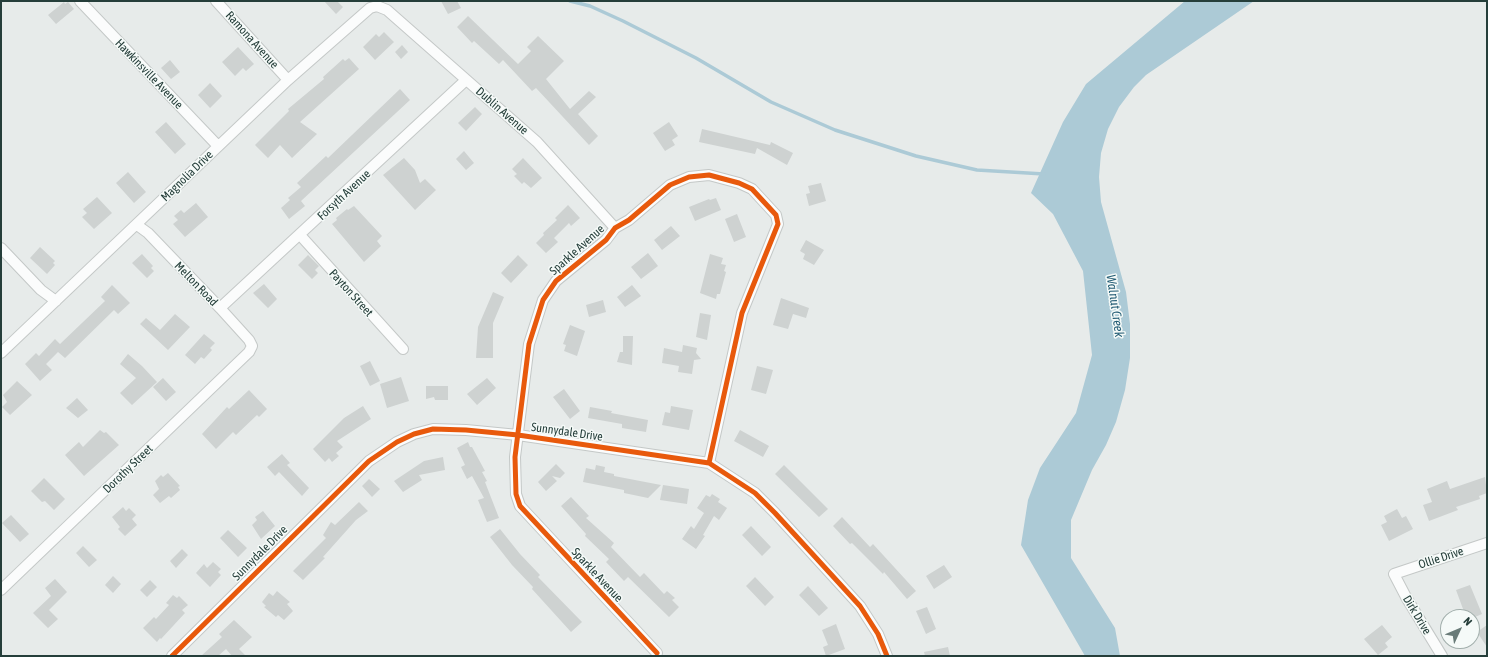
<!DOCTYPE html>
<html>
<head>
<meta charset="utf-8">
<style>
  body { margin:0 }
  #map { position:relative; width:1488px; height:657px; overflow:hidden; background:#e7ebea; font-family:"Asap Condensed",sans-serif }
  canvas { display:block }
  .frame { position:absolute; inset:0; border:2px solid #253e3a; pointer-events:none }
  .north { position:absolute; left:1440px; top:609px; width:40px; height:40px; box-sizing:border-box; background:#f5faf8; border:1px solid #a2afac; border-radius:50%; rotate:46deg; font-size:11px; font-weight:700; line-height:16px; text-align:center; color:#253e3a }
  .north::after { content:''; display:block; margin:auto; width:14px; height:18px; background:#697b78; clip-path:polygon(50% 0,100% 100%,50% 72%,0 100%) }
</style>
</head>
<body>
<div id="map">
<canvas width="1488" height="657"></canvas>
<div class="frame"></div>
<div class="north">N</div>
</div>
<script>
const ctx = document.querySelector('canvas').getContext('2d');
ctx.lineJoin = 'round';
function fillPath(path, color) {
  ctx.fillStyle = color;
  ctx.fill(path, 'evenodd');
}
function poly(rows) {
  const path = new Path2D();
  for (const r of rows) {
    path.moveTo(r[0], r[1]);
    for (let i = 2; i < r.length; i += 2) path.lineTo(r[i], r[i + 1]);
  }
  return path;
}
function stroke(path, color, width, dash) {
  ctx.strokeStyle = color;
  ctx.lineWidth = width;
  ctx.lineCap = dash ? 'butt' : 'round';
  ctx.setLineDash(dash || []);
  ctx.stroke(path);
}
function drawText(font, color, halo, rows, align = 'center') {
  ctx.font = font + ' "Asap Condensed",sans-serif';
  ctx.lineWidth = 3;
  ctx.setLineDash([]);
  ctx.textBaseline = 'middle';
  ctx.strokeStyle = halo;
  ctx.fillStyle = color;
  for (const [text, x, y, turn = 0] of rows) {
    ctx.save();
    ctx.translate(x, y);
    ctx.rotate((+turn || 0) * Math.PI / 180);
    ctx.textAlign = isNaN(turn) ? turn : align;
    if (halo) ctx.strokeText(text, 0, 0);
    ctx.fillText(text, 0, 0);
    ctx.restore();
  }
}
fillPath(poly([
  [1185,1,1254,1,1146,75,1134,87,1119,107,1108,129,1101,153,1099,177,1101,202,1126,292,1130,324,1130,358,1125,390,1116,422,1106,445,1092,470,1071,520,1071,558,1115,628,1120,656,1085,656,1021,545,1028,500,1040,468,1076,413,1092,355,1083,271,1053,214,1031,193,1063,122,1086,84]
]), '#accad6');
stroke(poly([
  [570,1,590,6,623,21,696,58,771,102,835,130,916,156,977,170,1044,174]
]), '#accad6', 3.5);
fillPath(poly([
  [324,1,337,1,343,7,336,14],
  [441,1,457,1,461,8,448,14],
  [64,2,65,4,68,2,74,9,56,24,48,15],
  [468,16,518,64,531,51,527,47,538,36,564,61,546,79,570,109,589,91,596,97,578,114,598,136,589,145,536,88,532,91,503,60,499,64,474,41,472,43,457,27],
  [384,32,394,42,375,60,363,47,376,34,379,37],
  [402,45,408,52,401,59,395,52],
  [238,47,254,64,246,71,243,68,235,76,222,62],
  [349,58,359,69,300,122,317,134,292,158,280,145,268,158,255,145,289,111,288,109,324,79,323,77,343,59,345,61],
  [170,60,180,72,171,79,161,68],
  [210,83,222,96,210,108,198,95],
  [400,89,410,100,301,201,305,206,289,219,281,208,290,200,288,198,301,187,297,183,326,156,328,158],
  [475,107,482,114,466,131,458,123],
  [166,122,186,144,175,154,155,132],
  [669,122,678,136,672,140,675,145,665,151,653,133],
  [702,129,770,145,771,142,793,153,787,165,757,148,755,154,699,142],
  [464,151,474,163,466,170,456,159],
  [404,158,415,170,420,183,425,179,436,190,415,210,383,175],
  [523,158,542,178,531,188,524,182,522,184,514,176,517,174,512,169],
  [128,172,146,192,134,203,116,183],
  [821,183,826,201,809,206,806,194,810,193,808,186],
  [97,197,112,213,94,229,82,217,87,213,83,209],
  [716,198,721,210,695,221,689,207,709,199,710,200],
  [196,203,208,217,185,237,173,224,178,220,174,216,181,210,184,213],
  [568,205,580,218,571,226,569,223,554,238,558,242,546,253,536,243,544,235,543,233,557,220,555,218],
  [354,206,382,236,377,241,381,246,364,262,332,224,337,220,336,218,347,209,348,210],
  [737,214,746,237,734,242,725,219],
  [671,226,680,236,662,250,654,240],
  [806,240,824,250,814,265,803,259,805,254,800,251],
  [40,247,55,261,53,263,55,265,47,274,30,258],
  [648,253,658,266,641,279,631,267],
  [142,254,153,266,151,268,154,271,147,278,132,263],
  [710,254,723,258,721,264,726,265,724,271,726,272,720,294,717,294,716,299,700,293],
  [308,255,319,266,315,270,318,273,312,279,298,265],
  [518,255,528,265,511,283,501,273],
  [264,284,277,299,268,308,253,293],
  [112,285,130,303,118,314,114,310,65,358,58,352,46,364,52,370,40,381,25,364,36,353,39,356,55,339,60,344,105,301,101,297],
  [632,285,641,296,625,307,617,297],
  [493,292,504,297,493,323,493,358,476,358,478,327],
  [781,298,809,308,806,318,793,314,788,329,773,325],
  [603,300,606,312,589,317,586,305],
  [700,313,711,315,707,340,696,337],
  [175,314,190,327,168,350,140,324,146,318,160,330],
  [570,325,585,331,577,356,564,351,566,345,563,344],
  [204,334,215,343,210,348,212,350,204,359,201,357,195,364,185,355],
  [623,336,633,336,632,365,617,362,620,352,623,352],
  [683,345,697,348,696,353,701,359,694,360,692,374,678,372,679,366,662,363,664,348,682,352],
  [128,354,142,366,157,382,132,405,120,393,136,378,120,364],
  [370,361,380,381,370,386,360,366],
  [757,366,773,370,766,394,751,390],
  [401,377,409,401,387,408,380,384],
  [163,378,176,392,166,401,153,387],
  [487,378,496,388,477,405,467,394],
  [17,381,32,395,10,415,2,407,7,402,3,395],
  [426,386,448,386,448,400,435,400,434,397,426,399],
  [564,389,580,411,570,419,553,397],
  [249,390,267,409,259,417,257,415,236,435,233,432,216,449,202,434,227,407,229,409],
  [77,398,88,410,78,418,66,408],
  [363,406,371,419,337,441,343,447,336,453,339,456,332,462,329,458,325,462,313,449,344,418],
  [671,406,693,410,689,430,662,425,665,412,670,413],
  [590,407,612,411,611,413,648,420,646,432,622,428,622,424,588,418],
  [100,430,104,433,106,432,119,445,84,476,65,455,79,442,83,447],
  [740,430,769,446,763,457,734,441],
  [468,442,470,447,472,447,485,471,482,472,487,481,485,482,499,518,487,522,478,500,484,498,472,476,467,479,461,467,465,465,457,448],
  [282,454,290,463,287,465,309,488,302,496,279,472,275,476,267,467],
  [443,457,445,470,419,475,422,480,403,492,394,481,424,461],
  [556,464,565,473,560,478,552,476,557,481,546,491,538,482],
  [596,465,605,467,604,472,614,474,614,476,661,485,648,498,624,493,624,490,583,482,586,468,595,470],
  [784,465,828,509,819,517,775,474],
  [168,473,180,486,178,487,180,490,171,498,169,496,160,503,153,495,159,489,155,481,161,475,163,477],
  [1485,477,1487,493,1479,496,1480,499,1456,507,1458,510,1429,521,1423,505,1432,502,1427,489,1447,481,1450,489],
  [44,478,65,499,54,510,45,501,42,502,31,491],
  [369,479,380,489,372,497,362,486],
  [663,485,689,489,687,504,660,500],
  [712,494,720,499,718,502,727,508,719,520,714,516,703,535,705,536,696,549,682,539,691,526,694,529,704,513,697,508,706,495,710,497],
  [571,497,589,516,586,518,614,543,611,547,640,577,644,573,664,594,667,591,675,598,672,600,679,607,669,617,628,577,624,581,606,562,609,559,585,536,586,534,561,506],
  [359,502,368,511,356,520,323,557,325,558,303,580,293,571,326,538,323,535,331,522,335,525],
  [123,507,126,511,129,508,136,515,132,519,137,525,125,536,118,529,120,527,112,517],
  [1397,509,1402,518,1406,516,1413,529,1389,541,1381,525,1387,522,1384,516],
  [263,511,275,526,261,539,252,525,257,520,255,517],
  [11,515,29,534,20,542,2,523],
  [842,517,870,547,873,544,916,591,907,599,884,572,883,574,852,543,850,544,833,526],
  [751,526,771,547,762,556,742,535],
  [500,529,520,554,540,575,538,577,582,622,571,632,532,589,533,587,512,565,490,537],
  [228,530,247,548,238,557,220,538],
  [83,546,97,560,89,567,76,553],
  [182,549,188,555,176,568,170,561],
  [213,562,221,569,218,572,221,575,210,587,196,573,204,564,207,568],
  [944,565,952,577,934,589,926,576],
  [113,576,121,584,113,593,105,585],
  [755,577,774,597,765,606,746,586],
  [55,579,67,592,49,610,58,619,48,628,33,613,51,596,45,588],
  [150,580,157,587,147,597,140,590],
  [1470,585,1482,614,1475,617,1466,617,1456,590],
  [808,586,828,608,819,616,799,595],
  [277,591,290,602,287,604,293,611,284,620,278,615,276,617,264,607,266,606,262,602,269,593,273,596],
  [173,595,177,598,179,596,188,605,182,610,185,613,161,639,160,638,157,642,143,628,154,617,156,619,169,605,166,603],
  [927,607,936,629,926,634,916,611],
  [234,620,252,637,239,649,246,656,232,656,226,649,218,656,201,656,222,637,219,634],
  [836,624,845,649,826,656,823,647,828,645,822,630],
  [1382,625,1392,637,1385,643,1388,647,1378,655,1364,639],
  [1487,625,1487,647,1477,632],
  [948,647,950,656,925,656,924,652]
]), '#ced2d1');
const street = poly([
  [80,1,218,146],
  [216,1,288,80],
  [300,235,403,349],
  [1,248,41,290,56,301],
  [220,308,466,80],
  [1,353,288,80,370,8,377,6,387,10,537,142,615,228],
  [1,590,249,352,252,346,249,340,220,308,148,233,137,225],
  [657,653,520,506,516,494,515,457,529,344,543,300,556,281,606,240,615,228,629,220,670,185,689,177,709,175,739,183,752,189,776,215,778,224,742,313,709,463],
  [172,656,369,461,397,442,414,434,433,429,466,430,518,435,709,463,755,493,775,513,860,606,878,634,887,656],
  [1442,656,1406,597,1394,574,1487,543]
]);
stroke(street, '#c4c8c7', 12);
stroke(street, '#fbfcfc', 10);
stroke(poly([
  [657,653,520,506,516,494,515,457,529,344,543,300,556,281,606,240,615,228,629,220,670,185,689,177,709,175,739,183,752,189,776,215,778,224,742,313,709,463],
  [172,656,369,461,397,442,414,434,433,429,466,430,518,435,709,463,755,493,775,513,860,606,878,634,887,656]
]), '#e8590c', 5);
drawText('12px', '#253e3a', '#f5faf8', [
  ["Ramona Avenue",252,40,48],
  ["Hawkinsville Avenue",149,74,46],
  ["Dublin Avenue",502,111,41],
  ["Magnolia Drive",187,176,-44],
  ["Forsyth Avenue",344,195,-43],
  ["Sparkle Avenue",577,250,-42],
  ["Melton Road",196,284,46],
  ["Payton Street",351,293,48],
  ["Sunnydale Drive",567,432,8],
  ["Dorothy Street",128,469,-44],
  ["Sunnydale Drive",260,553,-45],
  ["Ollie Drive",1441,558,-18],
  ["Sparkle Avenue",597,575,47],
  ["Dirk Drive",1417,615,59]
]);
drawText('italic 13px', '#245d75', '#f5faf8', [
  ["Walnut Creek",1115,306,82]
]);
</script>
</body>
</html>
